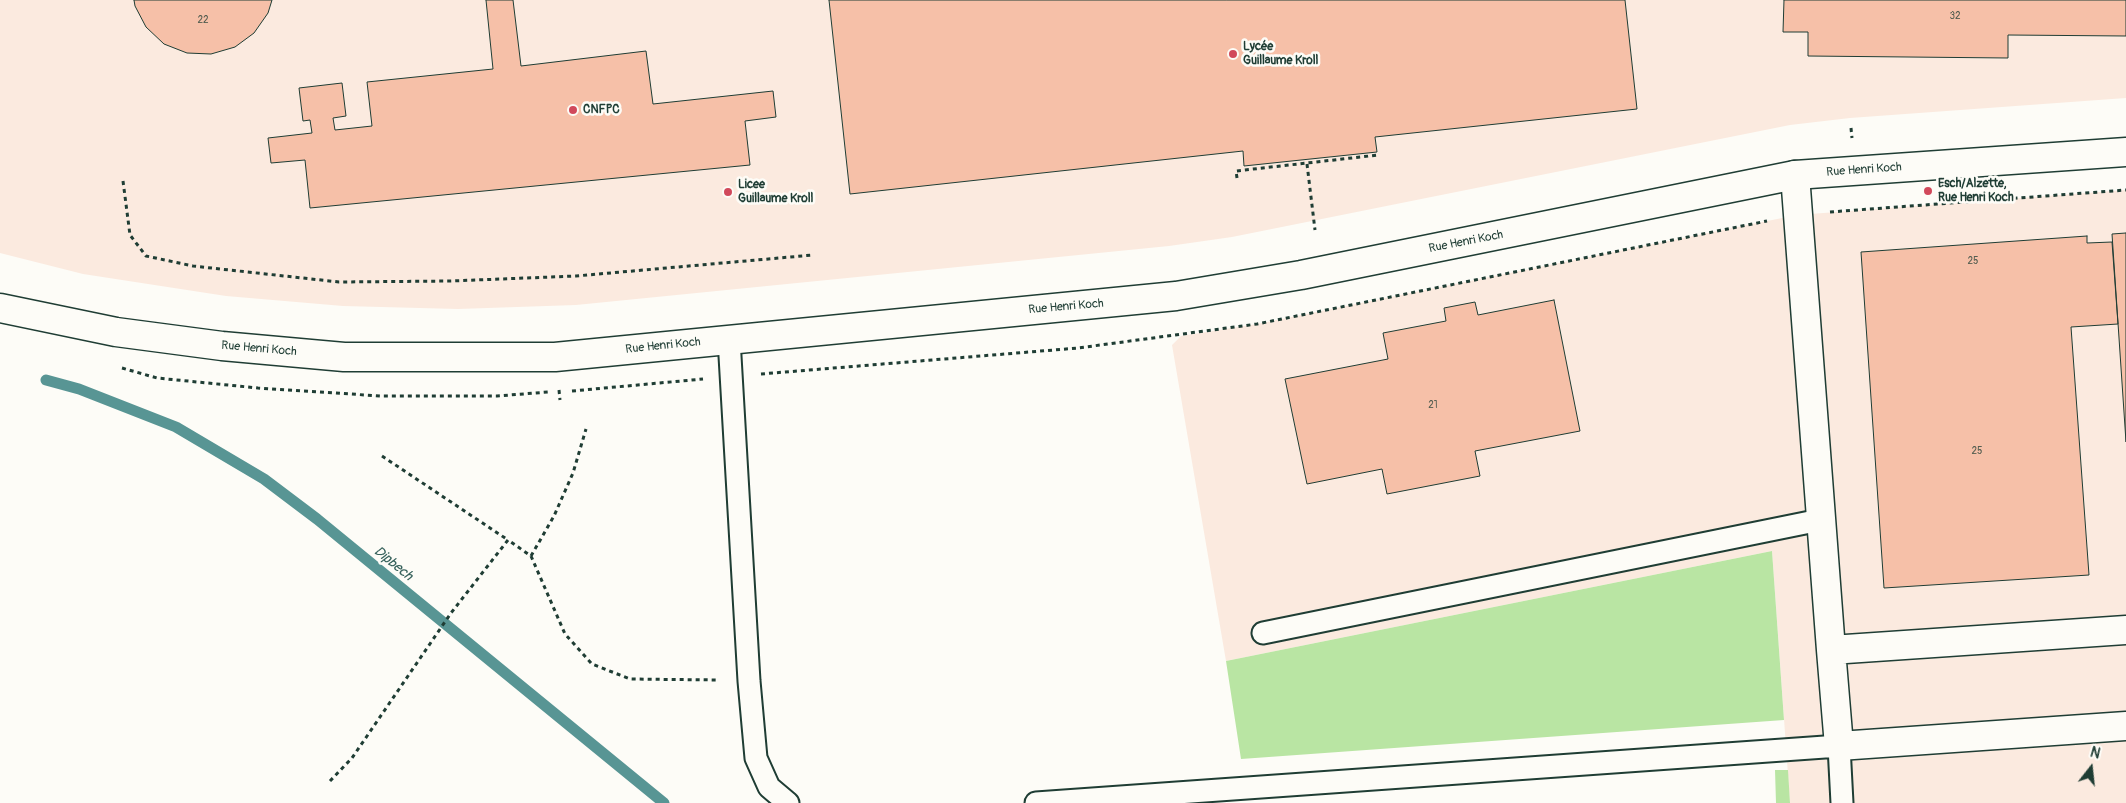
<!DOCTYPE html>
<html>
<head>
<meta charset="utf-8">
<style>
  body { margin:0 }
  #map { position:relative; width:2126px; height:803px; overflow:hidden; background:#fdfcf7; font-family:Pangolin,sans-serif }
  canvas { display:block }
  .north { position:absolute; left:2066px; top:743px; width:50px; height:50px; -webkit-text-stroke:4px #fdfcf7; paint-order:stroke; rotate:16deg; font-size:14px; font-weight:700; line-height:20px; text-align:center; color:#1f3d34 }
  .north::after { content:''; display:block; margin:auto; width:18px; height:22px; background:#1f3d34; clip-path:polygon(50% 0,100% 100%,50% 72%,0 100%) }
</style>
</head>
<body>
<div id="map">
<canvas width="2126" height="803"></canvas>
<div class="north">N</div>
</div>
<script>
const ctx = document.querySelector('canvas').getContext('2d');
ctx.lineJoin = 'round';
function fillPath(path, color) {
  ctx.fillStyle = color;
  ctx.fill(path, 'evenodd');
}
function poly(rows) {
  const path = new Path2D();
  for (const r of rows) {
    path.moveTo(r[0], r[1]);
    for (let i = 2; i < r.length; i += 2) path.lineTo(r[i], r[i + 1]);
  }
  return path;
}
function stroke(path, color, width, dash) {
  ctx.strokeStyle = color;
  ctx.lineWidth = width;
  ctx.lineCap = dash ? 'butt' : 'round';
  ctx.setLineDash(dash || []);
  ctx.stroke(path);
}
function drawText(font, color, halo, rows, align = 'center') {
  ctx.font = font + ' Pangolin,sans-serif';
  ctx.lineWidth = 5;
  ctx.setLineDash([]);
  ctx.textBaseline = 'middle';
  ctx.strokeStyle = halo;
  ctx.fillStyle = color;
  for (const [text, x, y, turn = 0] of rows) {
    ctx.save();
    ctx.translate(x, y);
    ctx.rotate((+turn || 0) * Math.PI / 180);
    ctx.textAlign = isNaN(turn) ? turn : align;
    if (halo) ctx.strokeText(text, 0, 0);
    ctx.fillText(text, 0, 0);
    ctx.restore();
  }
}
fillPath(poly([
  [0,0,2126,0,2126,98,1850,118,1790,125,1232,237,1169,246,576,305,458,309,343,306,226,296,83,274,0,253],
  [2126,190,2126,803,1790,803,1772,551,1226,661,1172,345,1181,336,1257,324,1797,215]
]), '#fbeadf');
fillPath(poly([
  [1772,551,1784,720,1241,759,1226,661],
  [1775,770,1788,770,1790,803,1776,803]
]), '#b9e5a3');
stroke(poly([
  [46,380,79,389,176,427,264,479,317,519,664,803]
]), '#589594', 11);
const building = poly([
  [134,0,272,0,268,13,254,33,235,47,211,54,187,53,164,44,146,27,135,6,134,0],
  [486,0,513,0,521,66,646,51,653,104,773,91,776,117,745,121,750,165,310,208,305,160,271,163,268,138,312,133,310,120,303,121,299,88,342,83,346,116,333,118,335,130,372,126,367,82,493,69,486,0],
  [829,0,1625,0,1637,109,1375,137,1377,152,1244,166,1243,151,850,194,829,0],
  [1784,0,2126,0,2126,36,2008,35,2008,58,1808,56,1808,32,1783,32,1784,0],
  [2126,233,2126,442,2112,234,2126,233],
  [2087,236,2087,243,2112,242,2118,324,2071,327,2089,575,1884,588,1861,252,2087,236],
  [1554,300,1580,431,1475,451,1480,476,1387,494,1382,469,1307,484,1285,379,1388,359,1383,333,1446,321,1444,308,1475,302,1478,315,1554,300]
]);
fillPath(building, '#f6c0a8');
stroke(building, '#1f3d34', 1);
const service = poly([
  [729,339,749,681,756,758,769,787,788,803],
  [1263,633,1820,520],
  [1036,803,1839,746,1842,803]
]);
const minor = poly([
  [1795,175,1831,650,2126,630],
  [1831,650,1839,746,2126,726]
]);
const tertiary = poly([
  [0,308,116,332,222,346,344,357,555,357,1176,296,1301,275,1795,175,2126,152]
]);
stroke(service, '#1f3d34', 25);
stroke(minor, '#1f3d34', 31);
stroke(tertiary, '#1f3d34', 31);
stroke(poly([
  [1851,128,1852,138],
  [1307,164,1315,230],
  [1237,178,1236,171,1378,155],
  [123,181,130,235,146,256,193,266,339,282,451,281,576,276,813,255],
  [1830,212,2126,190],
  [122,368,157,378,258,388,381,396,497,396,548,392],
  [761,374,1078,348,1257,324,1767,221],
  [559,390,560,400],
  [572,391,703,379],
  [382,456,508,540],
  [531,556,554,516,573,473,586,429],
  [330,781,352,758,451,613,508,540,531,556,565,634,592,664,630,679,719,680]
]), '#1f3d34', 3, [4, 4]);
stroke(service, '#fdfcf7', 21);
stroke(minor, '#fdfcf7', 28);
stroke(tertiary, '#fdfcf7', 28);
for (const [x, y, r, color] of [
  [1233,54,5,"#d1495b"],
  [573,110,5,"#d1495b"],
  [1928,191,5,"#d1495b"],
  [728,192,5,"#d1495b"]
]) {
  const dot = new Path2D();
  dot.arc(x, y, r, 0, 2 * Math.PI);
  ctx.fillStyle = color;
  ctx.fill(dot);
  stroke(dot, '#fdfcf7', 2);
}
drawText('10px', '#555e51', null, [
  ["32",1955,16],
  ["22",203,20],
  ["25",1973,261],
  ["21",1433,405],
  ["25",1977,451]
]);
drawText('bold 12px', '#1f3d34', '#fdfcf7', [
  ["Lycée",1243,47],
  ["Guillaume Kroll",1243,61],
  ["CNFPC",583,110],
  ["Esch/Alzette,",1938,184],
  ["Rue Henri Koch",1938,198],
  ["Licee",738,185],
  ["Guillaume Kroll",738,199]
], 'left');
drawText('12px', '#1f3d34', '#fdfcf7', [
  ["Rue Henri Koch",1864,170,-4],
  ["Rue Henri Koch",1466,242,-11],
  ["Rue Henri Koch",1066,307,-5],
  ["Rue Henri Koch",663,346,-6],
  ["Rue Henri Koch",259,349,5]
]);
drawText('italic 14px', '#37625c', '#fdfcf7', [
  ["Dipbech",393,564,39]
]);
</script>
</body>
</html>
